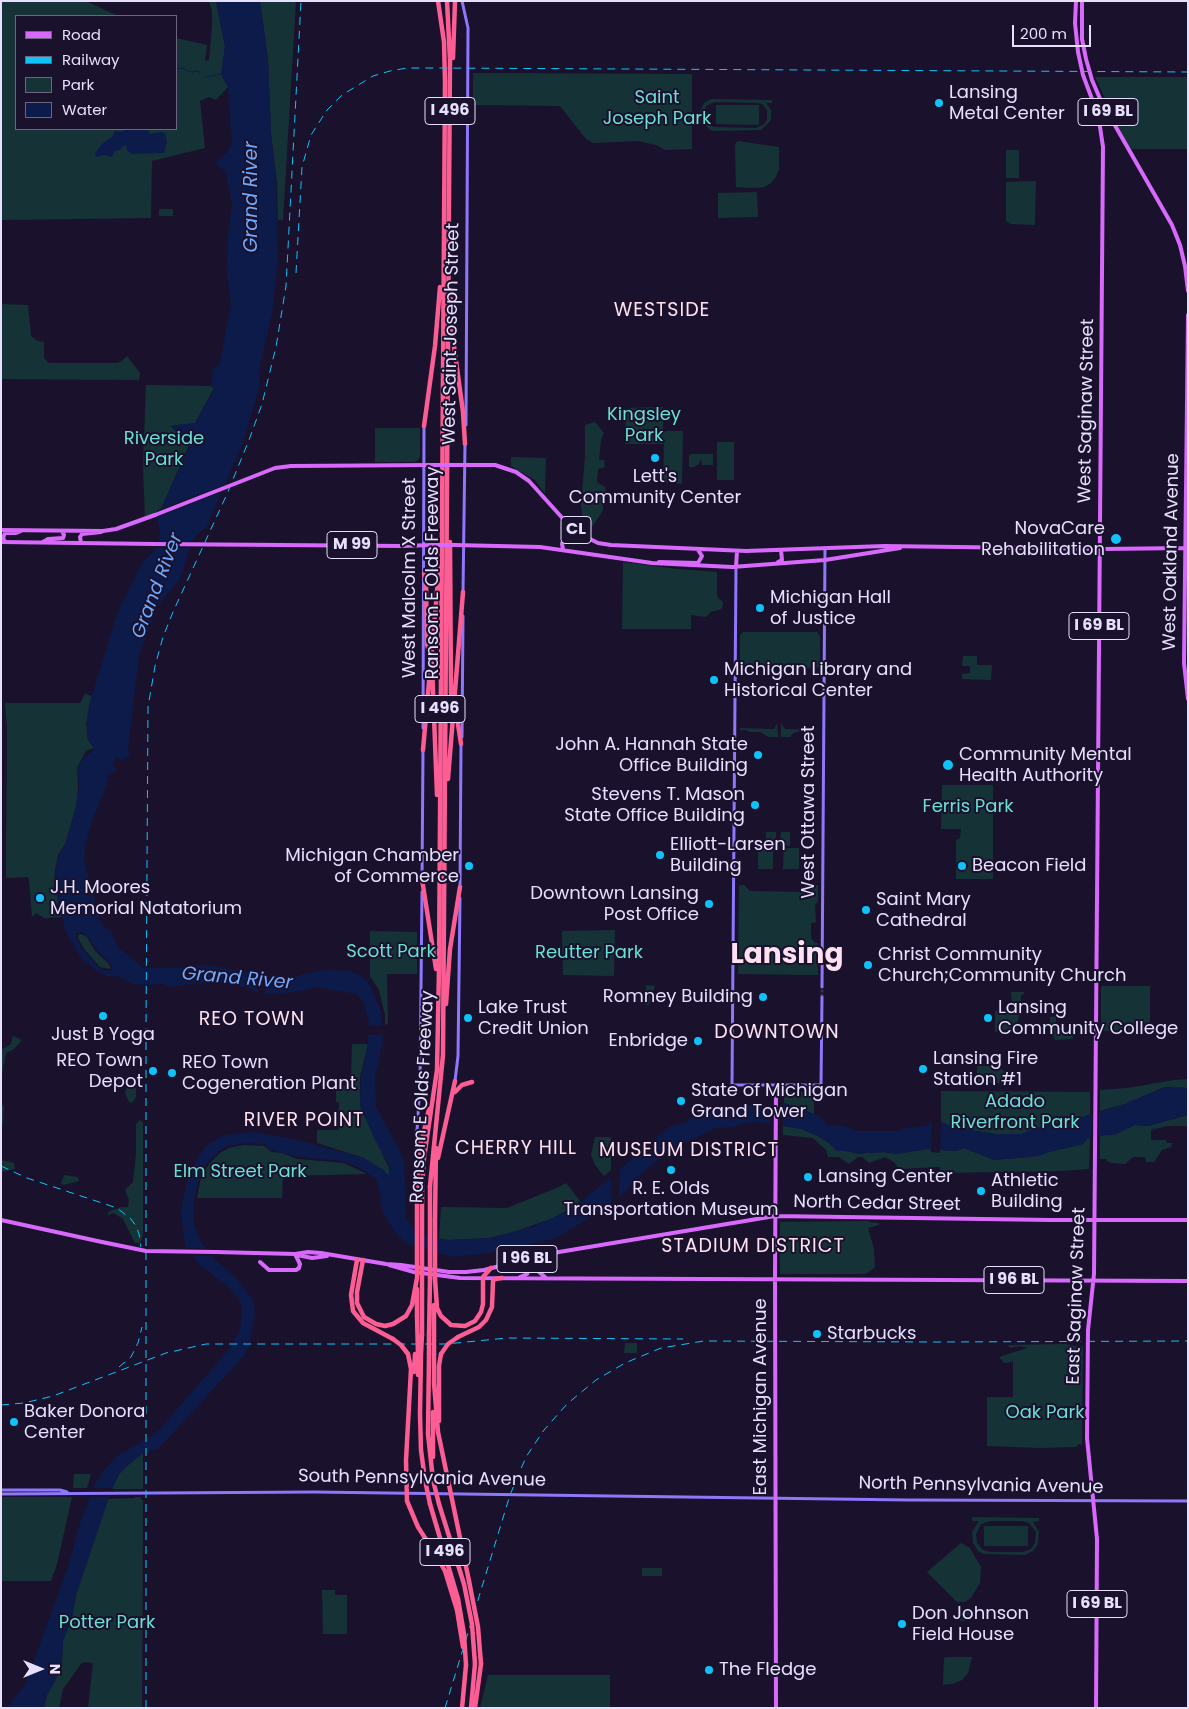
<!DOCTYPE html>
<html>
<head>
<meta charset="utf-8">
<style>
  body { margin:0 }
  #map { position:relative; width:1189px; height:1709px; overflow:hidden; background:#1a122d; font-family:Poppins,sans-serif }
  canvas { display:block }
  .frame { position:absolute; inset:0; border:2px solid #e7dffe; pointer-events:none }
  .legend { position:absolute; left:15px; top:15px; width:162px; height:115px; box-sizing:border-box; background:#1a122d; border:1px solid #6c6481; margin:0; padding:6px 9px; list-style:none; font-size:15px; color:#e7dffe }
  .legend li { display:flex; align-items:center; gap:10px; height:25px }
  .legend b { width:25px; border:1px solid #6c6481 }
  .north { position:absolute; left:15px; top:1644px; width:50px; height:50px; -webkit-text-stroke:4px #1a122d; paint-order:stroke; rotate:90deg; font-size:14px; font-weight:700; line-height:20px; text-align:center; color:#e7dffe }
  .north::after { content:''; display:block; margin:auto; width:18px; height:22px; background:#e7dffe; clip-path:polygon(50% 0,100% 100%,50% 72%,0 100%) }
  .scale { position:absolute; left:1012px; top:25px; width:79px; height:22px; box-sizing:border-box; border:2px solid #e7dffe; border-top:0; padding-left:6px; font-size:15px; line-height:18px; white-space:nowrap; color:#e7dffe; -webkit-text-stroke:4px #1a122d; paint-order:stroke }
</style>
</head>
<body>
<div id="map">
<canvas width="1189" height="1709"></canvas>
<div class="frame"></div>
<ul class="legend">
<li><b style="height:6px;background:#d968fc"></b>Road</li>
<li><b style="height:6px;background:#0fc3fa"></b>Railway</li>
<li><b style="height:14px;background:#153337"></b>Park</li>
<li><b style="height:14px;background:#0d1b4b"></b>Water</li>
</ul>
<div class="north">N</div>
<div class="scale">200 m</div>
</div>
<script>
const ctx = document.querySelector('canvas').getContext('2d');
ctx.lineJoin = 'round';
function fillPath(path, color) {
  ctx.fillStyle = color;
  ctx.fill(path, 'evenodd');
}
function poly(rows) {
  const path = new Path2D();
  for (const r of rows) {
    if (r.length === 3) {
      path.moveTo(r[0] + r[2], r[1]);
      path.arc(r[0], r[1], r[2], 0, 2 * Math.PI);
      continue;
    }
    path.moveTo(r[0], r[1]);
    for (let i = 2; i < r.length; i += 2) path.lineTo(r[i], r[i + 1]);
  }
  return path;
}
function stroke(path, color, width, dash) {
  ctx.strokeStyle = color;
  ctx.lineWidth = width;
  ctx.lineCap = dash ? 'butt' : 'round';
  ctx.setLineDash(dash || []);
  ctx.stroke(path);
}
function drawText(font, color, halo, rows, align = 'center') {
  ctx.font = font + ' Poppins,sans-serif';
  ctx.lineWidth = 4;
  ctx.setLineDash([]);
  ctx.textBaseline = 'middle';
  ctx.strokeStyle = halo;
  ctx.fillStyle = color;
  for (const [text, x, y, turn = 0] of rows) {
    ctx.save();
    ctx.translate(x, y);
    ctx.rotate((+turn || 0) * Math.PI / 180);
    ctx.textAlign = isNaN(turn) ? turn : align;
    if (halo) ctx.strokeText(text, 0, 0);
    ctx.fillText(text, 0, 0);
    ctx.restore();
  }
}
fillPath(poly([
  [1,1,86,1,118,16,16,16,16,129,176,129,176,38,207,45,205,61,209,60,212,26,212,11,209,1,216,1,225,47,221,74,228,87,216,100,209,97,200,101,205,148,152,161,151,218,1,220],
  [260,1,296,1,283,220,278,220,277,183,271,133,268,60],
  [473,73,692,74,692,149,665,150,656,145,638,141,593,143,586,139,560,106,473,105],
  [1095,77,1188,77,1188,149,1129,149],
  [711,99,772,100,772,103,766,103,771,110,771,120,761,130,712,131,702,123,699,114,704,103],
  [715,102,757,103,762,104,767,110,767,120,764,124,756,128,714,127,705,122,703,117,706,106],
  [716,105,759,105,759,125,716,124],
  [738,141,779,147,779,169,776,177,771,183,764,187,756,188,736,187,735,144],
  [1006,150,1019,150,1019,178,1006,178],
  [1036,181,1035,225,1011,224,1006,221,1006,182],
  [757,192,758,217,718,218,718,193],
  [159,209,173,209,173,216,159,216],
  [1,304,28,305,31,336,38,341,44,342,44,358,49,363,117,363,122,361,127,356,140,373,139,380,1,379],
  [146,385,211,386,214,388,195,423,171,426,189,445,159,514,145,520,143,465],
  [663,407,663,431,683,431,682,484,663,482,664,444,625,444,626,408],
  [595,422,604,433,601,440,599,460,604,460,605,467,598,469,597,482,605,487,606,492,602,495,603,510,593,526,583,522,581,506,585,456,585,425],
  [375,428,420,428,420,457,416,462,375,462],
  [717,442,734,442,734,480,717,480],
  [691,454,713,454,713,465,702,465,701,459,699,464,694,467,689,467,689,456],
  [511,457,546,458,545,494,535,480,511,466],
  [623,562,677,569,717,572,717,595,718,598,723,602,722,609,711,612,706,617,691,615,691,629,622,629],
  [743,632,817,632,820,636,820,668,740,667,740,635],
  [963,656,977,656,977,665,992,665,991,680,962,679,962,674,970,673,970,666,962,666],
  [85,694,92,696,86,724,88,740,94,748,86,751,77,768,78,789,76,806,70,828,65,844,58,855,55,870,54,890,58,898,57,906,62,917,44,918,36,913,32,917,29,879,27,877,6,878,7,728,5,703,80,703],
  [777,723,778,737,768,737,761,732,750,732,746,730,740,730,740,728,774,729],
  [781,723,785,729,819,730,796,732,792,734,790,737,781,737],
  [942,785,993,785,993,879,956,879,956,840,960,838,961,829,941,829],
  [766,832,776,832,776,846,766,846],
  [781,832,790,832,790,846,780,846],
  [758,848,773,848,773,869,758,869],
  [784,848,799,848,799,869,783,869],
  [739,885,744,885,750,891,805,892,812,885,818,885,818,901,815,905,816,922,811,923,811,938,815,943,818,943,818,975,738,974],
  [615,930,614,976,563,975,562,931],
  [370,931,417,932,417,974,387,974,388,1024,385,1025,385,1015,379,990,370,976],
  [81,934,87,937,95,951,108,963,111,969,100,967,85,950,78,938,78,935],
  [646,985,655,986,649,1005,646,1005],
  [1101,986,1150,986,1150,1031,1101,1031],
  [1011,992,1024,992,1024,994,1021,995,1021,1001,1018,1004,1020,1012,1017,1024,1018,1031,1009,1029,995,1032,995,1011,1011,1009,1018,1006,1012,1005],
  [1056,1016,1056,1030,1072,1030,1073,1039,1055,1040,1050,1028,1050,1017],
  [13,1036,22,1040,13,1050,6,1053,2,1075,1,1103,4,1107,3,1124,1,1124,1,1050,11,1044],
  [352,1044,368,1044,360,1077,360,1106,389,1168,389,1177,364,1158,317,1143,317,1130,339,1130,339,1127,336,1127,336,1111,339,1110,339,1102,336,1102,336,1086,351,1086],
  [977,1066,996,1066,1004,1071,1014,1071,1014,1083,977,1083],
  [1188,1079,1188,1088,1165,1087,1125,1104,1100,1111,1100,1090,1128,1088,1174,1080],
  [131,1086,136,1088,136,1097,132,1103,129,1102,125,1093,127,1087],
  [941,1091,1090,1092,1090,1114,1083,1117,1049,1152,1083,1144,1088,1138,1090,1139,1089,1169,1060,1171,940,1173,940,1167,899,1169,894,1162,885,1157,869,1163,862,1157,858,1157,849,1164,839,1157,828,1157,826,1150,813,1138,783,1135,783,1126,801,1129,818,1136,829,1143,837,1151,845,1151,861,1154,869,1152,870,1153,883,1152,897,1154,927,1149,956,1151,964,1148,994,1160,1039,1156,1021,1134,996,1134,956,1128,941,1122],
  [784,1092,814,1092,814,1114,784,1103],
  [1188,1115,1188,1126,1167,1126,1151,1130,1151,1140,1166,1140,1167,1143,1172,1143,1171,1147,1162,1150,1154,1162,1146,1162,1145,1157,1133,1157,1125,1164,1112,1163,1107,1161,1107,1159,1100,1159,1100,1136,1135,1125,1148,1126],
  [140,1120,143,1122,143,1235,140,1243,135,1243,123,1219,114,1213,108,1215,108,1212,121,1207,128,1207,129,1200,125,1190,133,1182,136,1154,136,1124],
  [595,1137,610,1137,611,1139,611,1170,604,1176,595,1165,591,1155],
  [244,1145,264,1146,272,1152,282,1153,297,1159,344,1163,367,1174,283,1176,282,1198,197,1198,201,1178,209,1164,220,1153,229,1148],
  [1,1160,14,1163,15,1169,1,1172],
  [64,1175,78,1177,79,1181,63,1185,61,1183],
  [566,1183,580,1201,574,1207,553,1218,514,1232,489,1238,447,1240,439,1239,441,1207,507,1208,559,1187],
  [869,1221,869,1222,879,1223,879,1225,868,1228,874,1249,875,1267,866,1274,780,1274,780,1222],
  [625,1343,637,1343,637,1353,624,1353],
  [1066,1344,1079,1347,1083,1346,1082,1445,1078,1444,1077,1447,1039,1448,987,1446,987,1397,1013,1397,1013,1358,1012,1362,1004,1363,999,1357,1027,1348,1020,1346,1010,1348,1008,1345],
  [143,1453,143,1489,112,1489,119,1474,128,1465],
  [74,1474,91,1474,87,1488,73,1488],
  [1,1497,72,1497,57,1564,51,1581,1,1581],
  [135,1497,140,1497,143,1501,142,1708,88,1708,93,1663,84,1662,81,1664,63,1689,59,1708,44,1708,47,1695,55,1681,62,1661,63,1641,72,1618,76,1595,108,1499,135,1498],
  [972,1517,1039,1518,1039,1521,1033,1522,1039,1532,1038,1544,1033,1551,1025,1555,983,1554,978,1551,973,1543,972,1532,979,1521,972,1521],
  [990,1521,1022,1521,1029,1523,1036,1532,1035,1543,1031,1549,1022,1552,990,1552,983,1550,977,1543,976,1534,981,1524],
  [984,1526,1028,1526,1028,1546,984,1546],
  [961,1543,970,1548,981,1567,980,1583,971,1598,965,1602,957,1602,927,1572],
  [642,1568,662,1568,662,1576,642,1576],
  [322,1590,335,1590,335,1595,347,1595,347,1634,323,1634],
  [960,1611,970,1611,970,1621,960,1621],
  [946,1657,972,1657,968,1673,962,1680,952,1684,943,1685,944,1658],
  [488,1675,610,1675,610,1708,480,1708]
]), '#153337');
fillPath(poly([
  [216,1,260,1,268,60,271,133,276,182,278,259,272,314,259,370,260,385,242,445,207,526,192,540,180,579,157,607,139,655,128,749,130,755,122,760,116,757,112,766,118,769,105,777,109,779,92,821,85,846,84,861,101,924,111,931,117,946,143,968,179,968,208,965,286,980,300,975,325,970,350,971,363,977,370,986,381,1011,383,1040,375,1077,376,1107,404,1159,406,1218,417,1233,447,1240,492,1238,537,1225,574,1208,671,1126,685,1123,696,1114,716,1107,748,1107,748,1105,770,1105,784,1103,820,1116,828,1126,839,1125,858,1131,897,1131,906,1128,927,1126,930,1122,941,1122,956,1128,996,1134,1021,1134,1036,1128,1083,1117,1125,1104,1165,1087,1188,1088,1188,1115,1148,1126,1135,1125,1115,1135,1097,1136,1088,1138,1083,1144,1052,1151,1039,1156,994,1160,964,1148,956,1151,927,1149,897,1154,883,1152,870,1153,869,1152,861,1154,845,1151,837,1151,829,1143,818,1136,801,1129,758,1122,740,1124,737,1126,724,1128,718,1127,681,1144,647,1168,625,1192,598,1213,554,1239,488,1253,453,1257,407,1244,394,1231,381,1208,381,1197,376,1179,358,1167,343,1161,295,1156,272,1150,265,1144,247,1143,228,1146,219,1151,206,1164,199,1178,193,1203,194,1225,200,1240,213,1258,236,1278,253,1300,255,1311,249,1346,243,1357,158,1449,143,1453,128,1465,119,1474,112,1489,76,1595,72,1618,63,1641,62,1661,55,1681,47,1695,44,1708,7,1708,26,1683,69,1564,78,1529,95,1484,106,1468,117,1456,152,1436,161,1428,229,1349,240,1330,242,1312,240,1300,226,1285,200,1265,185,1246,181,1212,187,1181,195,1162,206,1146,224,1135,254,1132,301,1141,364,1158,384,1170,389,1176,390,1168,374,1138,360,1106,361,1077,368,1044,369,1022,364,1003,357,994,315,987,302,991,276,994,260,994,246,987,221,983,206,982,169,987,162,983,153,985,133,984,118,976,111,977,98,972,82,959,66,932,62,916,58,906,58,898,55,890,56,869,59,855,65,845,76,806,79,789,78,768,84,757,93,751,94,747,88,739,87,734,87,719,89,705,117,614,142,563,158,547,160,530,157,517,190,445,170,426,195,423,214,389,212,383,213,369,220,364,231,302,227,274,228,237,232,204,226,172,215,163,228,152,232,142,228,87,221,74,225,47],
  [82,932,89,937,96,949,108,961,113,968,111,971,101,970,82,949,76,938,76,933],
  [126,129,150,129,148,131,150,134,161,132,165,133,167,142,164,153,132,154,127,150,126,145,122,147,120,150,115,151,112,157,105,155,96,157,95,153,103,143,113,136,115,131,122,132],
  [40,898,6]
]), '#0d1b4b');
fillPath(poly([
  [229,483,225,491,156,517,155,515,158,510],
  [157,541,194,541,192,548,155,548],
  [258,973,266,974,265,995,258,995],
  [367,1025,384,1026,385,1035,367,1035],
  [783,1101,783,1128,770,1126,770,1103],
  [1099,1109,1099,1138,1091,1140,1091,1112],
  [932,1120,941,1120,940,1153,931,1152],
  [620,1167,619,1200,611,1206,611,1174],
  [183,1248,209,1248,215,1256,190,1256],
  [93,1488,113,1488,109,1497,90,1497]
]), '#1a122d');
stroke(poly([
  [176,69,182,68,191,72,198,71,199,73],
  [205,77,221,74],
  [1153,1128,1153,1131]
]), '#0d1b4b', 1);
stroke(poly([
  [822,997,822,987]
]), '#39314c', 3, [3, 1.5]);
stroke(poly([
  [462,1,468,28,466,425],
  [736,567,732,1085,821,1085,822,997],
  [463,592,465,444],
  [423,728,424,426],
  [462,737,463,616],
  [422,881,423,750],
  [460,887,461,744],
  [822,987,825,548],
  [455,1081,458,1056,460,898],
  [417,1131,420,1083,422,892],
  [1,1490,60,1490,67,1492],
  [1,1494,314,1492,908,1500,1188,1501]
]), '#8d78fc', 3);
stroke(poly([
  [1076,1,1075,23,1078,52,1083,75,1095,107,1100,127,1103,147,1094,1274,1088,1330,1087,1438,1097,1539,1096,1708],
  [1082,1,1082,39,1086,59,1092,80,1101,101,1172,225,1180,245,1185,266,1188,291],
  [1188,315,1184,663,1188,699],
  [455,465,495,465,516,472,529,481,566,522,580,534,598,543,611,545,746,551,884,546,1103,549,1186,548],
  [291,466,432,465],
  [1,530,103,531,116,529,155,515],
  [1,542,155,544],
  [5,542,3,538,5,533,16,533,21,531],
  [43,542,48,539,63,538,64,535,62,531],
  [81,543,80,537,82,534,101,532],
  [279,545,403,546,431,545],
  [455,545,540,547,652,563,732,567,825,560,900,548],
  [563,549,562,544,564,538,571,535,580,534],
  [659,562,698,563,702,556,698,550],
  [778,562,782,560,781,550],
  [736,567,737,551],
  [1,1220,102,1242],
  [216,1252,295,1254,308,1252,321,1253,386,1264,401,1265,449,1272,466,1272,484,1270,547,1254,775,1216,1051,1220,1188,1220],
  [297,1255,312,1258,327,1256],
  [541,1255,536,1261,536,1267,539,1272,545,1277],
  [260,1262,269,1270,296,1270,299,1268,300,1264,295,1254],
  [389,1265,414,1272,460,1278,1188,1281],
  [520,1277,527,1274,529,1269,528,1263,523,1260],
  [776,1708,775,1274,776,1086]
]), '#d968fc', 4);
stroke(poly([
  [453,58,455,1],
  [451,299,453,339,463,412,465,444],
  [424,426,435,346,440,287],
  [450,542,451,693],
  [424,574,426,584,427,644],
  [432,664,437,795],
  [456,711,461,744],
  [423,750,439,569],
  [448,779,463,592],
  [422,879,436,969],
  [446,1004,450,949,460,887],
  [455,1092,462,1085,472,1082],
  [417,1155,417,1131],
  [438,1158,455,1081],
  [417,1186,420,1148,429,1109],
  [422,1186,424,1158,437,1070,439,969,445,82,444,42,438,1],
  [430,1186,443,1055,450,60,447,1],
  [435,1219,436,1148],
  [357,1260,351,1295,353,1311,363,1323,393,1339],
  [363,1260,357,1292,357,1303,364,1317,376,1324,385,1326,393,1324,406,1316,412,1305,417,1278],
  [435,1279,437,1308,441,1316,451,1325,465,1326,475,1321,481,1312,483,1304,483,1277,491,1268],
  [417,1316,417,1289],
  [422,1335,422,1276],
  [429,1335,430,1278],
  [434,1335,434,1305],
  [458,1337,479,1327,486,1320,492,1307,493,1281,495,1279,502,1278],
  [408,1354,411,1369,406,1460,407,1501,418,1527,436,1555,445,1571,457,1610,463,1647],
  [418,1354,418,1375],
  [421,1354,420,1414,421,1450,425,1480],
  [429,1354,428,1434,433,1480],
  [414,1372,415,1354],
  [434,1383,438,1432,469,1581],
  [434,1384,434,1354],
  [439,1421,439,1366,441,1354],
  [433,1457,433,1412],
  [430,1504,458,1599],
  [439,1504,464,1584],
  [462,1708,466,1665],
  [471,1708,475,1664],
  [475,1708,481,1664]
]), '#fc5d93', 4.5);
stroke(poly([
  [296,273,302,167,311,135,327,110,342,95,373,76,390,71,407,68,437,68,1188,72],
  [1,1166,27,1178,117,1208,131,1219,136,1226,139,1234,141,1247],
  [119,1367,131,1357,138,1343,142,1327],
  [1,1405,24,1403,53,1396,166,1353,206,1344,446,1344,507,1338,683,1339],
  [146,1708,146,1030,148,707,155,666,163,637,173,612,227,494,249,440,262,404,276,347,286,286,301,1],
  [445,1708,510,1495,526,1457,544,1430,567,1404,596,1380,625,1363,661,1348,704,1341,938,1342,1188,1341]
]), '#0fc3fa', 1, [8, 6]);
stroke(poly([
  [432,465,455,465],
  [155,515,275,468,291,466],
  [155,544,279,545],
  [431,545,455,545],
  [102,1242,146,1251,216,1252]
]), '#d968fc', 4);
stroke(poly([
  [427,644,432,664],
  [451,693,456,711],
  [417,1276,417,1186],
  [422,1276,422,1186],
  [430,1278,430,1186],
  [435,1279,435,1219],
  [417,1316,418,1354],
  [393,1339,401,1345,408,1354],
  [421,1354,422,1335],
  [429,1354,429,1335],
  [434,1354,434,1335],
  [441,1354,448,1344,458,1337],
  [425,1480,430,1504],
  [433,1480,439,1504],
  [469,1581,478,1627,481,1664],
  [464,1584,472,1624,475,1664],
  [458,1599,464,1634,466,1665]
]), '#fc5d93', 4.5);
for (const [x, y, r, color] of [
  [939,103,5,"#0fc3fa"],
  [655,458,5,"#0fc3fa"],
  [1116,539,6,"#0fc3fa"],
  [760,608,5,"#0fc3fa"],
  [714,680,5,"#0fc3fa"],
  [758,755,5,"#0fc3fa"],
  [948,765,6,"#0fc3fa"],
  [755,805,5,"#0fc3fa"],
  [660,855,5,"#0fc3fa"],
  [469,866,5,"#0fc3fa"],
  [962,866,5,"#0fc3fa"],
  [40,898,5,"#0fc3fa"],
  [709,904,5,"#0fc3fa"],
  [866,910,5,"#0fc3fa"],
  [868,965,5,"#0fc3fa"],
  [763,997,5,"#0fc3fa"],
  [103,1016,5,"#0fc3fa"],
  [468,1018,5,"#0fc3fa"],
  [988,1018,5,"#0fc3fa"],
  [698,1041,5,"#0fc3fa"],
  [923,1069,5,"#0fc3fa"],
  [153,1071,5,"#0fc3fa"],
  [172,1073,5,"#0fc3fa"],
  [681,1101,5,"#0fc3fa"],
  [671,1170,5,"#0fc3fa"],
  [808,1177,5,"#0fc3fa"],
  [981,1191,5,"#0fc3fa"],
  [817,1334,5,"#0fc3fa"],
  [14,1422,5,"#0fc3fa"],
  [902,1624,5,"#0fc3fa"],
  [709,1670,5,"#0fc3fa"]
]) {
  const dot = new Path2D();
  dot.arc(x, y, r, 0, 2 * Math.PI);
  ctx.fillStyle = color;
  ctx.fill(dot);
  stroke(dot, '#1a122d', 2);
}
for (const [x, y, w] of [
  [450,111,50],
  [1108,112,60],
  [576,530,30],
  [352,545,50],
  [1099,626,60],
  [440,709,50],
  [527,1259,60],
  [1014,1280,60],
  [445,1552,50],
  [1097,1604,60]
]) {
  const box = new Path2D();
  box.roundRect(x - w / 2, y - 13.5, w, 27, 4);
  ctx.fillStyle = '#1a122d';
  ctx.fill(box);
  stroke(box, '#e7dffe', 1);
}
drawText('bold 16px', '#e7dffe', null, [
  ["I 496",450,111],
  ["I 69 BL",1108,112],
  ["CL",576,530],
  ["M 99",352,545],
  ["I 69 BL",1099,626],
  ["I 496",440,709],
  ["I 96 BL",527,1259],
  ["I 96 BL",1014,1280],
  ["I 496",445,1552],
  ["I 69 BL",1097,1604]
]);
drawText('18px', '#e7dffe', '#1a122d', [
  ["Lansing",949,93],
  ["Metal Center",949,114],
  ["Lett's",655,477,"center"],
  ["Community Center",655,498,"center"],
  ["NovaCare",1105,529,"right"],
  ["Rehabilitation",1105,550,"right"],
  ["Michigan Hall",770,598],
  ["of Justice",770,619],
  ["Michigan Library and",724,670],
  ["Historical Center",724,691],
  ["John A. Hannah State",748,745,"right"],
  ["Office Building",748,766,"right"],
  ["Community Mental",959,755],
  ["Health Authority",959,776],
  ["Stevens T. Mason",745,795,"right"],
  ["State Office Building",745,816,"right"],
  ["Elliott-Larsen",670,845],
  ["Building",670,866],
  ["Michigan Chamber",459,856,"right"],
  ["of Commerce",459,877,"right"],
  ["Beacon Field",972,866],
  ["J.H. Moores",50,888],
  ["Memorial Natatorium",50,909],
  ["Downtown Lansing",699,894,"right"],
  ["Post Office",699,915,"right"],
  ["Saint Mary",876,900],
  ["Cathedral",876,921],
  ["Christ Community",878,955],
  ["Church;Community Church",878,976],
  ["Romney Building",753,997,"right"],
  ["Lake Trust",478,1008],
  ["Credit Union",478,1029],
  ["Lansing",998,1008],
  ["Community College",998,1029],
  ["Just B Yoga",103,1035,"center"],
  ["Enbridge",688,1041,"right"],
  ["Lansing Fire",933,1059],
  ["Station #1",933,1080],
  ["REO Town",143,1061,"right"],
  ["Depot",143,1082,"right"],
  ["REO Town",182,1063],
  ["Cogeneration Plant",182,1084],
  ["State of Michigan",691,1091],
  ["Grand Tower",691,1112],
  ["Lansing Center",818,1177],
  ["Athletic",991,1181],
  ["Building",991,1202],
  ["R. E. Olds",671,1189,"center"],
  ["Transportation Museum",671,1210,"center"],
  ["Starbucks",827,1334],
  ["Baker Donora",24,1412],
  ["Center",24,1433],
  ["Don Johnson",912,1614],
  ["Field House",912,1635],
  ["The Fledge",719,1670]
], 'left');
drawText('18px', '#6adfd2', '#1a122d', [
  ["Saint",657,98],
  ["Joseph Park",657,119],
  ["Kingsley",644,415],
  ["Park",644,436],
  ["Riverside",164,439],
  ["Park",164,460],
  ["Ferris Park",968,807],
  ["Scott Park",391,952],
  ["Reutter Park",589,953],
  ["Adado",1015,1102],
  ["Riverfront Park",1015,1123],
  ["Elm Street Park",240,1172],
  ["Oak Park",1045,1413],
  ["Potter Park",107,1623]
]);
drawText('18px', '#e7dffe', '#1a122d', [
  ["West Saint Joseph Street",452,334,-89],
  ["West Saginaw Street",1087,411,-89],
  ["West Oakland Avenue",1172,552,-89],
  ["Ransom E Olds Freeway",433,573,-90],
  ["West Malcolm X Street",410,578,-90],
  ["West Ottawa Street",809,812,-90],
  ["Ransom E Olds Freeway",423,1097,-87],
  ["North Cedar Street",877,1204,1],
  ["East Saginaw Street",1077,1296,-88],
  ["East Michigan Avenue",761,1397,-90],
  ["South Pennsylvania Avenue",422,1479,1],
  ["North Pennsylvania Avenue",981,1486,1]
]);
drawText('italic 19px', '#6fa8fc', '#1a122d', [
  ["Grand River",252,197,-90],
  ["Grand River",158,586,-69],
  ["Grand River",237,979,5]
]);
ctx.letterSpacing = '1px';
drawText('19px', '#fee1f0', '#1a122d', [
  ["WESTSIDE",662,311],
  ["REO TOWN",252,1020],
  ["DOWNTOWN",777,1033],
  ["RIVER POINT",304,1121],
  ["CHERRY HILL",516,1149],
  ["MUSEUM DISTRICT",689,1151],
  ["STADIUM DISTRICT",753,1247]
]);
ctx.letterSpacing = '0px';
drawText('bold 28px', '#fee1f0', '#1a122d', [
  ["Lansing",787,956]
]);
</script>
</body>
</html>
